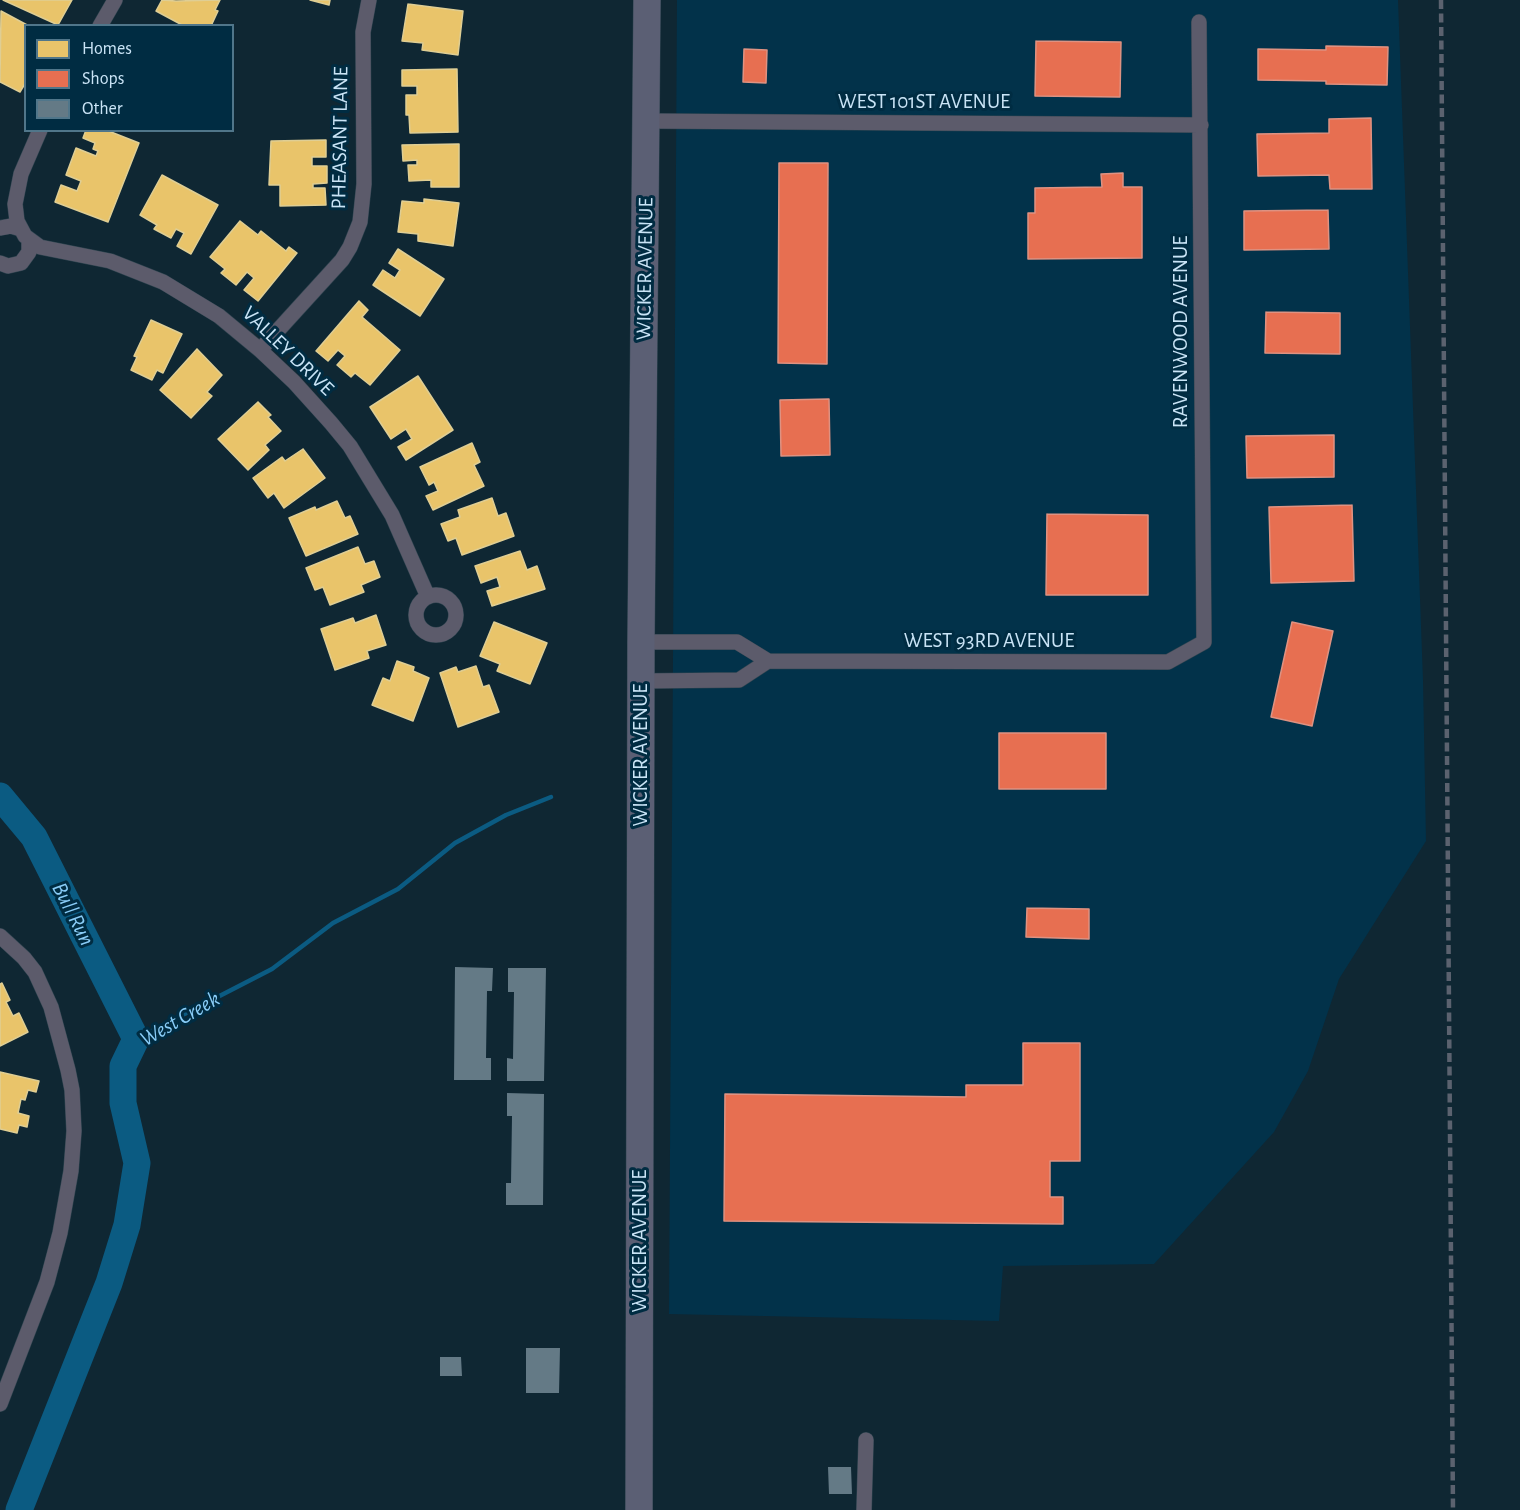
<!DOCTYPE html>
<html>
<head>
<meta charset="utf-8">
<style>
  body { margin:0 }
  #map { position:relative; width:1520px; height:1510px; overflow:hidden; background:#0f2733; font-family:"Alegreya Sans",sans-serif }
  canvas { display:block }
  .legend { position:absolute; left:24px; top:24px; width:210px; height:108px; box-sizing:border-box; background:#002c42; border:2px solid #50768a; margin:0; padding:8px 10px; list-style:none; font-size:18px; color:#c9e4f6 }
  .legend li { display:flex; align-items:center; gap:12px; height:30px }
  .legend b { width:30px; border:2px solid #50768a }
</style>
</head>
<body>
<div id="map">
<canvas width="1520" height="1510"></canvas>
<ul class="legend">
<li><b style="height:16px;background:#e9c46a"></b>Homes</li>
<li><b style="height:16px;background:#e76f51"></b>Shops</li>
<li><b style="height:16px;background:#647a86"></b>Other</li>
</ul>
</div>
<script>
const ctx = document.querySelector('canvas').getContext('2d');
ctx.lineJoin = 'round';
function fillPath(path, color) {
  ctx.fillStyle = color;
  ctx.fill(path, 'evenodd');
}
function poly(rows) {
  const path = new Path2D();
  for (const r of rows) {
    if (r.length === 3) {
      path.moveTo(r[0] + r[2], r[1]);
      path.arc(r[0], r[1], r[2], 0, 2 * Math.PI);
      continue;
    }
    path.moveTo(r[0], r[1]);
    for (let i = 2; i < r.length; i += 2) path.lineTo(r[i], r[i + 1]);
  }
  return path;
}
function stroke(path, color, width, dash) {
  ctx.strokeStyle = color;
  ctx.lineWidth = width;
  ctx.lineCap = dash ? 'butt' : 'round';
  ctx.setLineDash(dash || []);
  ctx.stroke(path);
}
function drawText(font, color, halo, rows, align = 'center') {
  ctx.font = font + ' "Alegreya Sans",sans-serif';
  ctx.lineWidth = 6;
  ctx.setLineDash([]);
  ctx.textBaseline = 'middle';
  ctx.strokeStyle = halo;
  ctx.fillStyle = color;
  for (const [text, x, y, turn = 0] of rows) {
    ctx.save();
    ctx.translate(x, y);
    ctx.rotate((+turn || 0) * Math.PI / 180);
    ctx.textAlign = isNaN(turn) ? turn : align;
    if (halo) ctx.strokeText(text, 0, 0);
    ctx.fillText(text, 0, 0);
    ctx.restore();
  }
}
fillPath(poly([
  [677,0,1398,0,1423,680,1426,841,1339,979,1308,1071,1274,1132,1154,1264,1003,1266,999,1321,669,1314]
]), '#02324a');
const homes = poly([
  [3,0,72,0,58,25,3,0],
  [162,0,176,1,220,0,215,10,218,11,211,26,184,26,156,11,162,0],
  [310,0,330,0,329,5,310,0],
  [408,4,463,11,458,55,422,50,423,43,402,41,408,4],
  [1,11,29,26,26,26,26,82,20,92,0,82,1,11],
  [457,69,458,132,410,133,409,115,406,115,406,95,417,95,417,86,402,86,402,70,457,69],
  [86,130,106,130,139,143,108,222,55,202,61,185,77,191,81,181,66,175,76,148,96,156,98,151,93,149,95,143,83,138,86,130],
  [326,140,326,157,312,157,312,166,327,166,327,183,313,184,313,188,325,188,326,205,280,206,280,185,269,185,271,141,326,140],
  [459,144,459,187,431,187,431,180,409,181,408,165,417,165,417,160,403,161,402,145,459,144],
  [162,175,218,205,191,254,177,246,184,233,176,229,171,238,154,229,157,225,140,215,162,175],
  [424,199,459,203,453,246,418,241,418,234,398,232,402,201,424,203,424,199],
  [240,221,258,235,261,231,286,251,289,247,297,253,258,301,244,290,254,278,247,272,236,285,221,273,225,269,210,257,240,221],
  [398,249,444,279,420,316,373,285,383,270,395,278,400,270,389,263,398,249],
  [359,301,368,310,362,317,400,350,370,385,355,373,351,377,337,365,345,356,338,350,328,361,316,351,359,301],
  [151,320,182,334,163,373,157,370,152,380,131,370,137,357,134,356,151,320],
  [197,349,222,375,207,392,212,396,191,418,160,390,197,349],
  [418,376,453,430,406,460,398,447,412,439,406,429,391,439,370,407,418,376],
  [258,402,271,415,268,417,281,431,265,445,269,450,248,470,218,439,258,402],
  [472,443,480,462,474,465,484,486,433,510,426,496,438,491,434,482,429,485,420,467,472,443],
  [303,449,325,478,284,508,274,493,268,498,253,478,282,457,285,461,303,449],
  [492,498,498,516,506,513,514,536,462,555,456,538,448,541,441,524,460,517,458,510,492,498],
  [337,501,345,518,350,516,358,534,306,556,289,518,315,507,316,510,337,501],
  [358,547,365,564,374,561,380,577,361,585,364,592,330,605,323,587,315,590,306,568,358,547],
  [520,551,527,570,537,566,545,589,492,606,487,591,500,587,497,577,481,583,475,566,520,551],
  [376,615,386,645,367,651,369,658,335,670,321,629,353,618,355,623,376,615],
  [494,622,547,643,530,684,497,671,500,664,480,656,494,622],
  [397,661,414,667,413,671,429,678,413,721,372,705,383,678,390,681,397,661],
  [476,666,483,687,489,685,499,712,458,727,440,673,456,667,458,672,476,666],
  [2,983,10,1000,6,1002,13,1016,19,1013,28,1032,0,1046,0,984,2,983],
  [0,1072,39,1081,36,1092,28,1090,25,1100,21,1099,18,1113,29,1116,27,1127,19,1125,17,1133,0,1129,0,1072]
]);
fillPath(homes, '#e9c46a');
stroke(homes, '#dfce94', 1.5);
const shops = poly([
  [1036,41,1121,42,1120,97,1035,96,1036,41],
  [1326,46,1388,47,1387,85,1326,84,1326,81,1258,80,1258,49,1326,50,1326,46],
  [744,49,767,50,766,83,743,82,744,49],
  [1371,118,1372,189,1330,189,1329,175,1258,176,1257,134,1329,133,1329,119,1371,118],
  [779,163,828,163,827,364,778,363,779,163],
  [1123,173,1123,187,1142,187,1142,258,1028,259,1028,213,1035,213,1035,188,1102,187,1101,174,1123,173],
  [1328,210,1329,249,1244,250,1244,211,1328,210],
  [1266,312,1340,313,1340,354,1265,353,1266,312],
  [829,399,830,455,781,456,780,400,829,399],
  [1334,435,1334,477,1247,478,1246,436,1334,435],
  [1352,505,1354,581,1271,583,1269,507,1352,505],
  [1047,514,1148,515,1148,595,1046,595,1047,514],
  [1292,622,1333,631,1312,726,1271,717,1292,622],
  [999,733,1106,733,1106,789,999,789,999,733],
  [1027,908,1089,909,1089,939,1026,937,1027,908],
  [1023,1043,1080,1043,1080,1161,1050,1161,1050,1197,1063,1197,1063,1224,724,1221,725,1094,966,1097,966,1085,1023,1085,1023,1043]
]);
fillPath(shops, '#e76f51');
stroke(shops, '#de9282', 1.5);
stroke(poly([
  [136,1039,272,969,333,923,398,889,455,843,506,815,551,797]
]), '#0b5b82', 4.5);
stroke(poly([
  [0,796,34,837,136,1039,123,1066,123,1103,137,1163,127,1225,109,1283,19,1510]
]), '#0b5b82', 27);
fillPath(poly([
  [455,967,493,968,492,991,487,991,486,1058,491,1058,491,1080,454,1080],
  [508,968,546,968,544,1081,507,1081,507,1058,513,1059,514,992,508,992],
  [507,1093,544,1094,543,1205,506,1205,506,1183,511,1183,512,1116,507,1116],
  [526,1348,560,1348,559,1393,526,1393],
  [440,1357,461,1357,462,1376,440,1376],
  [828,1467,851,1467,852,1494,829,1494]
]), '#647a86');
const street = poly([
  [100,26,115,0],
  [647,121,1201,125],
  [40,130,21,174,15,204,17,221,25,236,40,247,110,261,163,282,219,316,260,350,294,382,331,423,350,446,392,515,428,597],
  [0,228,11,226,21,229],
  [0,263,8,266,21,263,29,252,29,240],
  [260,350,342,260,350,247,360,222,364,184,363,32,369,0],
  [436,615,20],
  [641,642,737,642,768,661,1168,662,1204,642,1199,22],
  [641,681,739,680,768,661],
  [0,936,24,958,35,972,51,1007,68,1070,72,1090,74,1131,71,1171,60,1233,47,1282,0,1404],
  [864,1510,866,1440]
]);
const highway = poly([
  [639,1510,641,642,647,0]
]);
stroke(street, '#2f4450', 16);
stroke(highway, '#2f4450', 28);
stroke(street, '#5c5b6b', 15);
stroke(highway, '#5b5f74', 27);
stroke(poly([
  [1441,0,1453,1510]
]), '#5b626f', 4.5, [9, 4.5]);
drawText('21px', '#c9e4f6', '#002c42', [
  ["WEST 101ST AVENUE",924,102],
  ["PHEASANT LANE",340,138,-89],
  ["WICKER AVENUE",645,269,-89],
  ["RAVENWOOD AVENUE",1181,332,-90],
  ["VALLEY DRIVE",288,351,44],
  ["WEST 93RD AVENUE",989,641],
  ["WICKER AVENUE",641,755,-90],
  ["WICKER AVENUE",640,1241,-90]
]);
drawText('italic 22px', '#89cdf8', '#002c42', [
  ["Bull Run",73,914,63],
  ["West Creek",180,1019,-30]
]);
</script>
</body>
</html>
